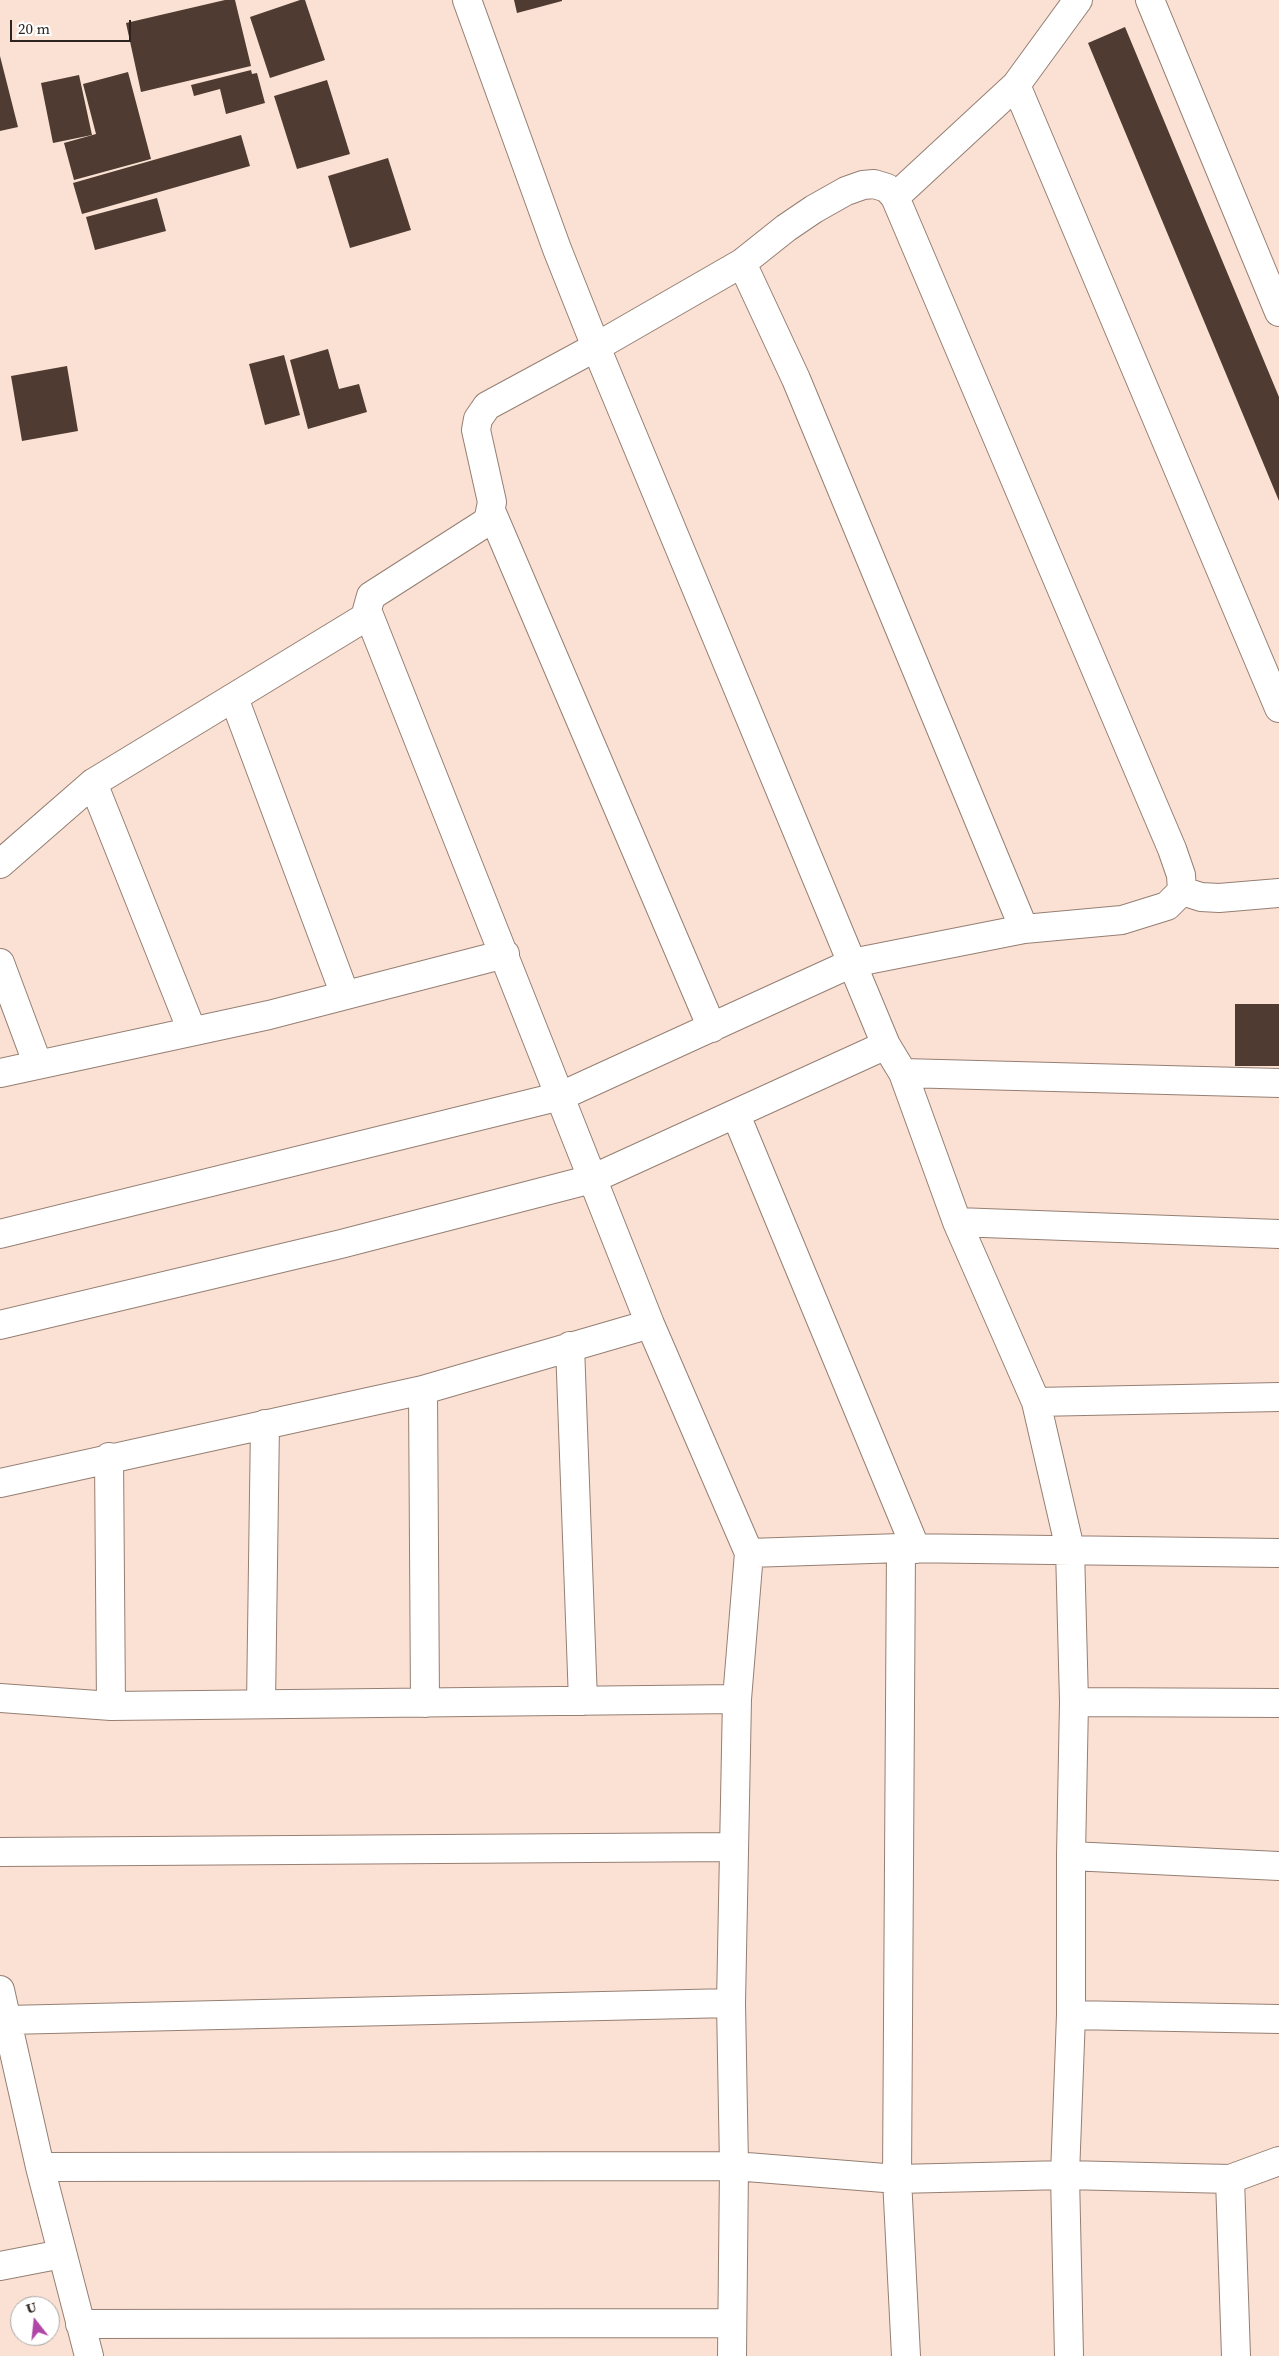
<!DOCTYPE html>
<html>
<head>
<meta charset="utf-8">
<style>
  body { margin:0 }
  #map { position:relative; width:1279px; height:2356px; overflow:hidden; background:#fae1d4; font-family:"Source Serif 4",serif }
  canvas { display:block }
  .north { position:absolute; left:10px; top:2296px; width:50px; height:50px; box-sizing:border-box; background:#fff; border:1px solid #aba7a5; border-radius:50%; rotate:344deg; font-size:14px; font-weight:700; line-height:20px; text-align:center; color:#2d241f }
  .north::after { content:''; display:block; margin:auto; width:18px; height:22px; background:#af46a8; clip-path:polygon(50% 0,100% 100%,50% 72%,0 100%) }
  .scale { position:absolute; left:10px; top:20px; width:121px; height:22px; box-sizing:border-box; border:2px solid #2d241f; border-top:0; padding-left:6px; font-size:15px; line-height:18px; white-space:nowrap; color:#2d241f; -webkit-text-stroke:4px #fff; paint-order:stroke }
</style>
</head>
<body>
<div id="map">
<canvas width="1279" height="2356"></canvas>
<div class="north">U</div>
<div class="scale">20 m</div>
</div>
<script>
const ctx = document.querySelector('canvas').getContext('2d');
ctx.lineJoin = 'round';
function fillPath(path, color) {
  ctx.fillStyle = color;
  ctx.fill(path, 'evenodd');
}
function poly(rows) {
  const path = new Path2D();
  for (const r of rows) {
    path.moveTo(r[0], r[1]);
    for (let i = 2; i < r.length; i += 2) path.lineTo(r[i], r[i + 1]);
  }
  return path;
}
function stroke(path, color, width, dash) {
  ctx.strokeStyle = color;
  ctx.lineWidth = width;
  ctx.lineCap = dash ? 'butt' : 'round';
  ctx.setLineDash(dash || []);
  ctx.stroke(path);
}
fillPath(poly([
  [225,0,235,0,251,66,141,92,126,23],
  [300,0,305,0,325,60,270,78,250,17],
  [514,0,562,0,562,1,517,13],
  [1125,27,1279,397,1279,501,1088,43],
  [0,56,18,127,0,131],
  [251,70,252,74,257,73,265,103,226,114,220,89,194,96,191,85],
  [128,72,151,159,74,180,64,143,96,134,83,84],
  [79,75,92,135,53,143,41,83],
  [327,80,350,154,297,169,274,96],
  [241,135,250,166,82,214,73,183],
  [388,158,411,230,350,248,328,176],
  [157,198,166,231,95,250,86,217],
  [328,349,339,389,359,384,367,412,308,429,290,360],
  [284,355,300,415,265,425,249,364],
  [67,366,78,431,22,441,11,376],
  [1235,1004,1279,1004,1279,1066,1235,1066]
]), '#4f3b31');
const street = poly([
  [467,0,557,249,596,347,886,1045,903,1073,957,1222,1036,1402,1070,1549,1074,1702,1071,1856,1071,2015,1065,2175,1069,2356],
  [1150,0,1279,312],
  [1016,85,1279,708],
  [895,197,1016,85,1078,0],
  [492,513,712,1028],
  [234,698,345,995],
  [93,783,192,1031],
  [0,864,93,783,369,615],
  [1182,891,1201,897,1219,898,1279,893],
  [0,963,38,1065],
  [0,1073,269,1015,505,954],
  [903,1073,1279,1083],
  [736,1115,916,1549],
  [957,1222,1279,1234],
  [0,1234,561,1096,852,963,1024,929,1122,920,1167,906,1182,891,1181,875,1172,849,895,197,887,188,874,184,863,185,846,191,814,209,786,228,742,263],
  [0,1325,341,1244,592,1179,886,1045],
  [570,1346,583,1701],
  [423,1390,425,1703],
  [1036,1402,1279,1397],
  [109,1457,111,1706],
  [0,1483,423,1390,650,1324],
  [901,1548,897,2179,906,2356],
  [749,1553,901,1548,1279,1553],
  [0,1698,111,1706,737,1699],
  [1074,1702,1279,1703],
  [261,1704,265,1424],
  [0,1852,734,1847],
  [1071,1856,1279,1866],
  [0,1990,40,2167,89,2356],
  [1071,2015,1279,2019],
  [7,2020,731,2003],
  [40,2167,734,2166,897,2179,1065,2175,1230,2179,1279,2161],
  [1230,2179,1236,2356],
  [0,2266,62,2254],
  [80,2324,732,2323],
  [732,2356,734,2166,731,2003,737,1699,749,1553,650,1324,367,610,371,596,485,523,489,517,492,502,476,430,478,419,487,406,596,347,742,263,796,379,1024,929]
]);
stroke(street, '#957f73', 30);
stroke(street, '#fff', 28);
</script>
</body>
</html>
